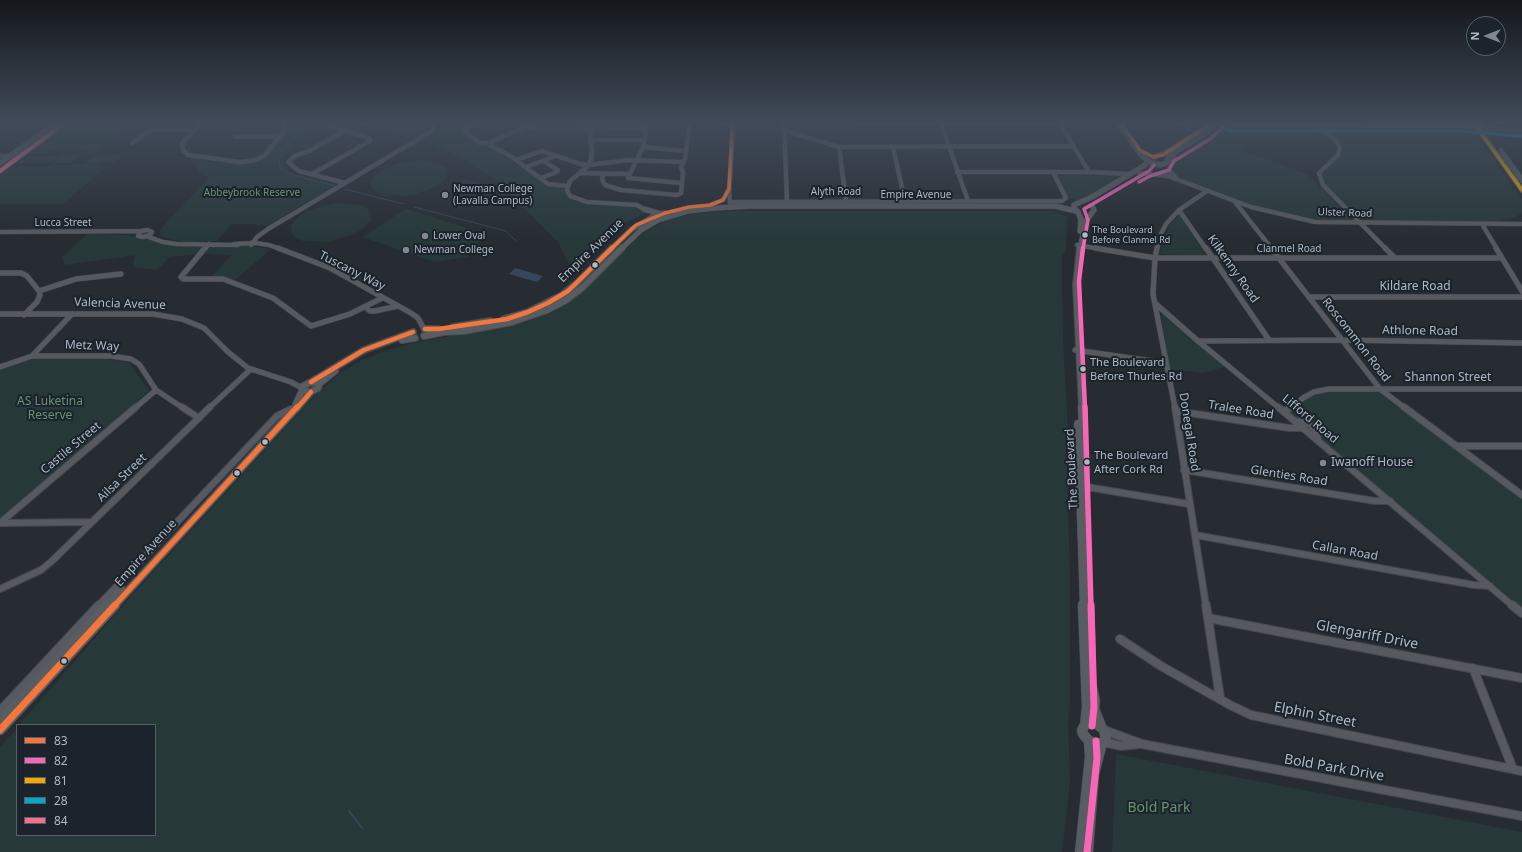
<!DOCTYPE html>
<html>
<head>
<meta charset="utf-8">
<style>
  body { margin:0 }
  #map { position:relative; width:1522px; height:852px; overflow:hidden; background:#272c32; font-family:"Noto Sans",sans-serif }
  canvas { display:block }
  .legend { position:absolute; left:16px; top:724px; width:140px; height:112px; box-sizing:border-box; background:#1b232c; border:1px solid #575f69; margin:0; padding:5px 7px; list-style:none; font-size:12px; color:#b0b8c4 }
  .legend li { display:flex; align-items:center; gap:8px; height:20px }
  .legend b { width:20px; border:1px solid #575f69 }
  .north { position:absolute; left:1466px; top:16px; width:40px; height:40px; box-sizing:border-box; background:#1b232c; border:1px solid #575f69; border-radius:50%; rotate:270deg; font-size:11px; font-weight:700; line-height:16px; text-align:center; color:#b0b8c4 }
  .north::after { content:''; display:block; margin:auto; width:14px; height:18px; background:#808791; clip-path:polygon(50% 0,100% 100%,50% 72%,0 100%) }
</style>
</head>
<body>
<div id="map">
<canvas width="1522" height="852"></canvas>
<ul class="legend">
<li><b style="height:5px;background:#f5763a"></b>83</li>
<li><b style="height:5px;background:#fa66b7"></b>82</li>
<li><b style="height:5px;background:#f7a600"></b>81</li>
<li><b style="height:5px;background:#00a9ce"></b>28</li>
<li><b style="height:5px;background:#fb6d88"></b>84</li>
</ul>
<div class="north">N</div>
</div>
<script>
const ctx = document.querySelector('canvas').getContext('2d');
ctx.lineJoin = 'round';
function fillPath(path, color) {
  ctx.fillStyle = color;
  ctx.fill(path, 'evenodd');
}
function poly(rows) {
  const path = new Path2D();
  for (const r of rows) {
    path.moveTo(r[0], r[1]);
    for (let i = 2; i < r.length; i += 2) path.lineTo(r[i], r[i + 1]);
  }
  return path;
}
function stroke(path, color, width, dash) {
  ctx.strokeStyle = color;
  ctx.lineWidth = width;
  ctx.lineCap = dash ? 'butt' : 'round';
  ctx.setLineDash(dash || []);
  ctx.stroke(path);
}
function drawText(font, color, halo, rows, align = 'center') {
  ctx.font = font + ' "Noto Sans",sans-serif';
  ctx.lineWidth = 4;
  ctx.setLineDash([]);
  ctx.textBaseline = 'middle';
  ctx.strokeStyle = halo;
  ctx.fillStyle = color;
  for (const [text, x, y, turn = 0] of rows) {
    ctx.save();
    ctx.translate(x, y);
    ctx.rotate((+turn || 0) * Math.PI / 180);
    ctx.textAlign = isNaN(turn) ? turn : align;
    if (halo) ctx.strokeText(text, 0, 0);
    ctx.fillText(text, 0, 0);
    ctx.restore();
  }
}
fillPath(poly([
  [72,122,134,122,94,154,84,154,89,150,67,149,52,150,44,154,28,154],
  [288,122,306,122,305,128,286,155,284,165,292,173,337,184,267,226,252,224,232,224,217,241,184,242,162,237,159,233,162,227,209,178,206,176,202,175,188,156,214,163,249,163,260,160,269,152,288,127],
  [356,122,425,122,426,123,427,129,415,139],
  [440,122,448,122,478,143,486,144,488,148,498,152,547,185,552,187,564,187,568,196,575,202,589,204,632,206,642,210,646,213,630,220,570,265,558,242,495,179,455,155,421,140,436,132,442,124],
  [1223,127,1276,127,1241,150,1307,174,1353,221,1316,221,1252,206,1177,177,1171,171,1176,166,1176,160,1179,154],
  [1325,128,1463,128,1480,139,1484,150,1491,155,1522,200,1522,213,1515,217,1495,222,1480,222,1364,221,1358,218,1325,184,1322,179,1322,172,1338,158,1343,150,1339,142],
  [62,155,82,155,72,163,52,164],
  [95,155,123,155,113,163,84,163],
  [26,156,59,156,49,163,16,163],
  [422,160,433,162,442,165,446,169,447,175,444,181,437,186,414,195,401,196,379,193,373,189,370,184,372,178,378,173,398,163],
  [81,164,101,164,98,167,106,167,63,204,0,204,0,175,11,167,43,167,52,165],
  [1069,173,1118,175,1121,176,1079,202,1067,197,1056,175,1056,174],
  [463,179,480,183,467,192,451,187],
  [337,203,361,205,368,209,371,214,370,221,364,228,354,234,327,242,303,241,295,237,291,232,291,226,295,220,302,214,313,209],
  [406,209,486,234,467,257,435,262,362,237],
  [732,211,1053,211,1067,217,1066,250,1062,256,1063,341,1068,432,1066,441,1070,576,1070,702,1068,722,1070,782,1062,852,0,852,0,747,17,728,17,835,155,835,155,725,19,725,132,595,314,396,339,374,362,360,388,350,423,341,519,324,554,311,569,302,587,288,637,238,651,228,668,220,690,214],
  [1178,215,1182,217,1207,254,1207,256,1159,254,1169,226],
  [87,234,128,235,139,238,147,238,163,244,203,247,198,254,170,257,157,270,133,267,135,255,65,265,62,257],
  [214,246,251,246,271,249,235,280,225,277,211,277,232,255,203,254,209,248],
  [1161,314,1165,314,1228,366,1203,373,1170,369],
  [33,358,109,359,129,363,149,391,0,518,0,369],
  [1329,391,1379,391,1383,393,1522,499,1522,608,1292,415,1293,410,1309,397],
  [1116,754,1522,832,1522,852,1112,852]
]), '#273839');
fillPath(poly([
  [515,268,543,276,537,282,509,274]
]), '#36475b');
stroke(poly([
  [302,122,302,128,282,151,279,162,281,169,289,174,335,186],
  [344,189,404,204],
  [414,207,506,231,516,241]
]), '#36475b', 1);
stroke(poly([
  [349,811,362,828]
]), '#36475b', 2);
const minorFar3 = poly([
  [203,122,182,143,183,150,188,155,240,162,256,160,265,155,285,130,284,122],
  [482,122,465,129,464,131,480,143,489,143],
  [523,122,527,126,539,129,647,128],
  [648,122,643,147,628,178,681,183],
  [725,122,727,122],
  [784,122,787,201],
  [856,122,1059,122],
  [1059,122,1089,172],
  [1182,122,1188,129],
  [941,123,968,201],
  [1314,124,1329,134,1337,142,1340,148,1338,155,1319,173,1323,185,1386,249],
  [0,126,6,122],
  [527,126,493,141,489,145,512,157,548,184,568,186],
  [592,129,590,136,592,150,591,160,587,167,570,181,567,190,570,196,587,202,637,205,647,211],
  [783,130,839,147,1074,146],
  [235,137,281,136],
  [590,140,644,140],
  [132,143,151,130,195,130],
  [643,147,686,151],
  [839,147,846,201],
  [893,147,905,201],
  [1175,153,1169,170,1176,178],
  [0,156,11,157,22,154],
  [516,160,542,151,580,164,589,165,629,160,684,162],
  [526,167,555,156],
  [957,172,1089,172,1130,174],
  [580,173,629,174],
  [1139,173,1168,176,1251,207,1315,222,1522,224],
  [312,174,370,141,369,138,330,126],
  [603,174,602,179,605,185,621,190,677,195,681,193,683,173,681,167,685,159,690,122],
  [541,178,557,172,558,170,543,161],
  [345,183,299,171,288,162,295,156,309,151,346,130],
  [730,202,1062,201,1066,198,1053,172],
  [1235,202,1272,249],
  [710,205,723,200,728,190],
  [730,205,729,189,734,123],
  [1179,210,1206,249],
  [1482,224,1497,249],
  [148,230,152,232,150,235,143,237,138,236,141,231,148,230],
  [0,232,141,231],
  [146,236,163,242,177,244,238,245],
  [234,244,256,243,269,245,280,249],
  [251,245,257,237,268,229,430,132,434,127,433,122],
  [1077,245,1100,249],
  [205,249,209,244],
  [1157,249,1161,234,1166,224,1179,210,1207,191]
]);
const minorFar2 = poly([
  [205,248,181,277,183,279,223,279,273,298,311,326,350,314,382,298],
  [278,248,330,268,411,313,418,318,424,329],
  [1095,248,1155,258,1502,258],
  [1157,248,1155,258,1153,294,1175,408],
  [1206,248,1269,340],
  [1271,248,1380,389,1405,408],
  [1385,248,1395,258],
  [1496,248,1522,291],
  [0,273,21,273,27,276,39,291,40,295,37,302,24,315],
  [39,291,76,279,121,274],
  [1309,297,1522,297],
  [1156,304,1198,341,1279,408],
  [365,307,370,311,375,311,398,306],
  [0,314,153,314,182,319,204,328,228,352,248,368,291,382,302,388],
  [1198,341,1342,340,1522,343],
  [1075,350,1166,363],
  [32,356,111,356,131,359,139,364,156,390,183,408],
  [0,367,32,356,72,314],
  [135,408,156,390],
  [209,408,251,369],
  [1291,408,1303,398,1314,392,1329,389,1522,389]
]);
const minorFar1 = poly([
  [182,407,199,418],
  [1175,407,1206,606],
  [1278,407,1513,606],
  [1404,407,1522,495],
  [1176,411,1289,428,1303,428],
  [1283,411,1293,407],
  [1295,421,1309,424,1315,430,1319,442],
  [1456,446,1522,446],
  [1184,470,1375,501,1390,501],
  [1081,486,1189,504],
  [0,523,136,407],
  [0,523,92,522],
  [1195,535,1474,585,1490,586],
  [0,589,41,570,52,561,210,407],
  [98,606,277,416,291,409]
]);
const minor = poly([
  [1206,605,1220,698],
  [1512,605,1522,613],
  [1208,618,1522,678],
  [1120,639,1161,666,1230,705,1251,715,1522,771],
  [1473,668,1513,769],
  [0,711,99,605],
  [1104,730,1142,744,1522,816],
  [1103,742,1121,746,1139,744]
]);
const majorFar3 = poly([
  [1117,122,1142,156,1151,163,1161,165,1166,163,1169,156,1206,133,1218,122],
  [1214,122,1242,125,1463,126,1522,131],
  [1476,125,1522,190],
  [1501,151,1522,180],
  [1154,157,1169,151,1206,127,1211,122],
  [0,163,57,122],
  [0,171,66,122],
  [644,209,661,214],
  [1078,212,1081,219,1080,231],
  [1078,212,1074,208,1074,205,1092,197,1145,165,1148,161],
  [611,249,632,229,654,216,664,213],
  [621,249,641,230,658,220,688,211,715,208,752,206,1055,206,1076,211],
  [1080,249,1086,221,1094,210,1092,206]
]);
const majorFar2 = poly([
  [1080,248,1076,285,1082,408],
  [504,319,528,312,562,295,576,284,612,248],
  [453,327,490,321],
  [425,329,438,329],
  [424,336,444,332,464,331,512,322,547,310,566,300,583,287,622,248],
  [402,340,415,338],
  [311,382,364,350,413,332],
  [311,382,317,383,319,385,318,388,311,392,302,391,303,386,311,382],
  [319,384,335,371],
  [296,404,302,391],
  [297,408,311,392]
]);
const majorFar1 = poly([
  [1082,407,1089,606],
  [1078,424,1084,606],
  [108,606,122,590],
  [114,606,297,407]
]);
const major = poly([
  [1083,605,1087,707,1085,725],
  [1089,605,1091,683,1095,701,1094,709,1101,726],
  [0,722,109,605],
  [1089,723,1097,724,1104,730,1106,739,1100,744,1089,741,1083,734,1082,730,1085,725,1089,723],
  [0,730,115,605],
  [1080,852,1090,757,1089,741],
  [1088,852,1094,774,1102,743]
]);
stroke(minorFar3, '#44484d', 5);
stroke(minorFar2, '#44484d', 6);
stroke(minorFar1, '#44484d', 8);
stroke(minor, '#44484d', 10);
stroke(majorFar3, '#44484f', 6);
stroke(majorFar2, '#44484f', 8);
stroke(majorFar1, '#44484f', 9);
stroke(major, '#44484f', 11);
stroke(minorFar3, '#565a60', 4);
stroke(minorFar2, '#565a60', 5);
stroke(minorFar1, '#565a60', 6);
stroke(minor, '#565a60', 8);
stroke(majorFar3, '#585d62', 5);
stroke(majorFar2, '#585d62', 6);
stroke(majorFar1, '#585d62', 8);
stroke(major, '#585d62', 10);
stroke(poly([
  [1120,122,1140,150,1153,157,1163,155,1206,127,1211,122],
  [611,249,636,225,665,213,689,207,710,205,723,200,729,189,732,128,728,122]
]), '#f5763a', 3.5);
stroke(poly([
  [425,329,438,329,507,319,528,312,548,303,568,291,612,248],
  [311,382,364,350,413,332],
  [297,408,311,392]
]), '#f5763a', 4.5);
stroke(poly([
  [114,606,297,407]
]), '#f5763a', 5.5);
stroke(poly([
  [0,730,115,605]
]), '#f5763a', 7);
stroke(poly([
  [1139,182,1150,176,1169,170,1174,161,1210,139,1223,127],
  [1083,249,1088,220,1084,209,1149,171,1154,165]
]), '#fa66b7', 3.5);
stroke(poly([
  [1083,248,1079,281,1085,408]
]), '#fa66b7', 4.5);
stroke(poly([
  [1085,407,1091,606]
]), '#fa66b7', 5.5);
stroke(poly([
  [1091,605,1094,707,1092,726],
  [1087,852,1097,758,1096,741]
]), '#fa66b7', 7);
stroke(poly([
  [1228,122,1240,124,1482,125],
  [1473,122,1522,190]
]), '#f7a600', 3.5);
stroke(poly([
  [1226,129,1234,131,1461,131,1521,136]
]), '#00a9ce', 3.5);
stroke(poly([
  [0,171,66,122]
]), '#fb6d88', 3.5);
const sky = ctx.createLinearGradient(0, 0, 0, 241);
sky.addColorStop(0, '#15181c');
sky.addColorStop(0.51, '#414b5a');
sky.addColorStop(1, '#414b5a00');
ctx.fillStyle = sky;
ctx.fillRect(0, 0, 1522, 241);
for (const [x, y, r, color] of [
  [445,195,4,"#808791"],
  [1085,235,3.5,"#b0b8c4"],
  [425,236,4,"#808791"],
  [406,250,4,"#808791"],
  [595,265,3.5,"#b0b8c4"],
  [1083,369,3.5,"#b0b8c4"],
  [265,442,3.5,"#b0b8c4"],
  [1087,462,3.5,"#b0b8c4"],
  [1323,463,4,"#808791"],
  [237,473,3.5,"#b0b8c4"],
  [64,661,3.5,"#b0b8c4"]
]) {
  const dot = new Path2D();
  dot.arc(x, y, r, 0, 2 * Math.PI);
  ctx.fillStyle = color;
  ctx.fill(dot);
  stroke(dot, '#1b232c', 1.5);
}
drawText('9px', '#b0b8c4', '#1b232c', [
  ["The Boulevard",1092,230],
  ["Before Clanmel Rd",1092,240]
], 'left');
drawText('10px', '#b0b8c4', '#1b232c', [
  ["Newman College",453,189],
  ["(Lavalla Campus)",453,201],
  ["Lower Oval",433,236],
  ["Newman College",414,250]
], 'left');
drawText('10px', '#b0b8c4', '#1b232c', [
  ["Alyth Road",836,192],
  ["Empire Avenue",916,195],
  ["Ulster Road",1345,213,2],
  ["Lucca Street",63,223],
  ["Clanmel Road",1289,249]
]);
drawText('10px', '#699371', '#1b232c', [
  ["Abbeybrook Reserve",252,193]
]);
drawText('11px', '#b0b8c4', '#1b232c', [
  ["The Boulevard",1090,363],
  ["Before Thurles Rd",1090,377],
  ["The Boulevard",1094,456],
  ["After Cork Rd",1094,470]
], 'left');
drawText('12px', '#b0b8c4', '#1b232c', [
  ["Empire Avenue",591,251,-44],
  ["Kilkenny Road",1233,269,55],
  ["Tuscany Way",352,271,27],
  ["Kildare Road",1415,287],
  ["Valencia Avenue",120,304,2],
  ["Athlone Road",1420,331,1],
  ["Roscommon Road",1356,340,52],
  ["Metz Way",92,346,2],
  ["Shannon Street",1448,378],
  ["Tralee Road",1241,410,9],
  ["Lifford Road",1310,419,40],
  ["Donegal Road",1189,432,81],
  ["Castile Street",71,448,-40],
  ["The Boulevard",1072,469,-93],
  ["Glenties Road",1289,476,9],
  ["Ailsa Street",122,478,-44],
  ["Callan Road",1345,551,10],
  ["Empire Avenue",146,553,-48]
]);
drawText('12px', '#699371', '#1b232c', [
  ["AS Luketina",50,402],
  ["Reserve",50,416]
]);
drawText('12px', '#b0b8c4', '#1b232c', [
  ["Iwanoff House",1331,463]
], 'left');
drawText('14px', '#b0b8c4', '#1b232c', [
  ["Glengariff Drive",1367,635,11],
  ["Elphin Street",1315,715,11],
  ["Bold Park Drive",1334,768,10]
]);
drawText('14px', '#699371', '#1b232c', [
  ["Bold Park",1159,808]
]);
</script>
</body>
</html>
